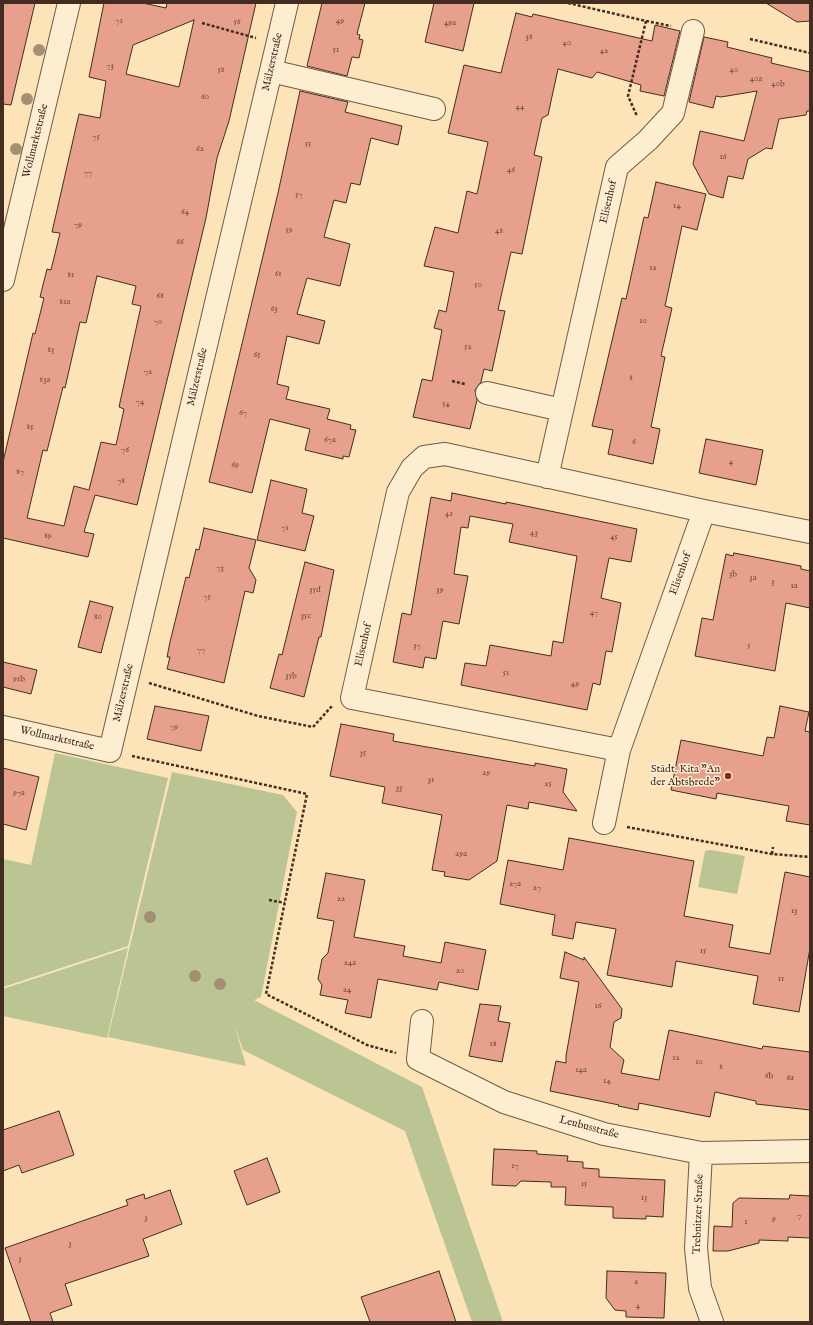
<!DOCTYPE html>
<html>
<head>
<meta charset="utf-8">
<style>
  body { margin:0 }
  #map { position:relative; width:813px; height:1325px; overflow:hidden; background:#fce4b8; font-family:"IM FELL English",serif }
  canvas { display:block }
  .frame { position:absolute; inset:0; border:4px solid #432d21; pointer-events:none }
</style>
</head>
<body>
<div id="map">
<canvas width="813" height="1325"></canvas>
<div class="frame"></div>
</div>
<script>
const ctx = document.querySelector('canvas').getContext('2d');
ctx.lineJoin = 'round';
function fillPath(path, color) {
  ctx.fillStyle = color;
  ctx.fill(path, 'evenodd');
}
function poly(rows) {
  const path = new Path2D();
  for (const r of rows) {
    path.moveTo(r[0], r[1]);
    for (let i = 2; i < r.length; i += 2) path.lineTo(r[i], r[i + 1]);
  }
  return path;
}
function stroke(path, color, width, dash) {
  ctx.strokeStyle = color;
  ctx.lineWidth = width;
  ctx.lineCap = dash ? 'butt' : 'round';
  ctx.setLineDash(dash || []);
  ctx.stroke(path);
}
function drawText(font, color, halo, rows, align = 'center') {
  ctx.font = font + ' "IM FELL English",serif';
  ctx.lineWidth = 3;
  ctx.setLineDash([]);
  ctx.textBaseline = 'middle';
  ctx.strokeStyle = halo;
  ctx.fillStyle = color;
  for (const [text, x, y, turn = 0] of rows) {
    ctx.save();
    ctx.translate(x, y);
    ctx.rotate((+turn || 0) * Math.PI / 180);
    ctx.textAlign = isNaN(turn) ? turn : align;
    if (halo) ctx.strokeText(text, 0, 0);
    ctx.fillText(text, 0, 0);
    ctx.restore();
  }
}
fillPath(poly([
  [55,753,168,778,128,946,3,987,3,859,31,865],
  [172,772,283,795,297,812,261,997,254,1000,422,1087,503,1322,472,1322,405,1131,243,1050,234,1023,246,1066,108,1037],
  [711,850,745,856,737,894,698,887,705,851],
  [128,948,107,1038,3,1016,3,989]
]), '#bac593');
const building = poly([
  [3,3,35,3,11,105,3,104,3,3],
  [104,3,143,3,166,8,167,3,256,3,229,121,217,158,206,218,137,505,95,495,84,532,94,534,88,557,3,538,3,462,33,333,35,334,44,298,40,297,47,269,51,270,60,233,52,232,79,114,100,118,106,81,89,77,104,3],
  [194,20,179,87,126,74,133,45,194,20],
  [97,276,136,286,132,304,141,306,119,407,124,409,116,445,101,442,89,490,74,486,64,526,27,518,43,450,47,451,63,387,65,388,80,322,86,323,97,276],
  [322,3,365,3,357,34,360,35,359,39,363,40,359,58,352,57,347,76,307,66,322,3],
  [434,3,474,3,463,51,425,42,434,3],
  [766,3,810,3,810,21,797,22,766,3],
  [516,13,532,17,533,14,652,41,655,25,680,31,664,96,640,91,641,85,597,72,592,78,558,69,548,115,542,118,534,155,542,157,522,254,511,252,498,310,505,311,492,371,484,369,481,382,475,390,477,400,470,429,413,417,422,379,432,381,442,330,434,328,439,310,446,312,454,272,424,266,435,227,458,233,467,191,477,194,488,142,448,133,464,65,501,73,516,13],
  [704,37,728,42,727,47,772,58,771,63,810,72,810,111,807,111,806,115,779,119,772,149,766,148,748,159,743,179,728,176,723,198,709,194,693,164,700,131,744,141,757,91,721,97,716,96,713,108,689,102,704,37],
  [300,91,348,102,345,112,402,126,398,145,371,138,360,185,351,183,346,203,334,200,324,237,350,244,340,286,307,278,297,314,325,321,319,344,287,336,277,384,289,387,286,399,330,409,327,419,351,425,350,429,356,430,349,457,343,456,343,459,305,450,310,429,270,419,252,493,209,482,278,193,300,91],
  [656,182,706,194,697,230,682,226,665,306,672,308,661,356,665,357,651,427,660,429,653,464,608,454,613,430,592,426,622,298,626,299,644,217,648,218,656,182],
  [706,439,763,450,756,485,699,473,706,439],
  [271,480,307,489,302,513,314,516,305,551,257,540,271,480],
  [452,493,506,504,506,502,516,504,637,529,631,562,609,558,601,598,621,603,612,652,606,651,600,685,593,683,587,710,461,685,465,663,486,666,490,645,551,656,553,641,563,643,577,556,509,542,513,524,470,516,468,528,461,527,454,574,468,576,459,624,443,621,436,659,425,657,423,668,393,662,402,613,411,615,431,497,451,501,452,493],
  [204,528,256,540,249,568,256,580,253,593,245,591,224,683,167,669,170,657,167,657,170,642,186,577,189,578,196,549,199,550,204,528],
  [734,553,801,566,801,569,810,571,810,608,786,603,775,671,695,656,702,618,713,620,726,554,733,556,734,553],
  [305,562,334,570,321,637,319,637,304,697,270,688,279,654,282,655,305,562],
  [90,601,113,607,101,653,78,647,90,601],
  [3,662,37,670,31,694,3,687,3,662],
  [155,706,209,716,201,751,147,739,155,706],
  [780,706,809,712,805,731,810,732,810,825,786,821,789,806,717,793,716,799,671,790,681,740,763,756,767,737,774,738,780,706],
  [341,724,394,734,393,741,535,766,535,763,567,769,563,792,577,811,529,802,528,809,507,805,497,861,469,880,444,876,445,872,432,870,442,815,382,803,385,787,330,776,341,724],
  [3,768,39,777,26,830,3,824,3,768],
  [569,838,694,861,684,916,733,925,729,947,770,954,785,872,810,877,810,948,799,1012,753,1004,758,976,676,961,672,987,607,975,616,929,576,922,573,939,552,935,555,915,500,904,508,860,563,870,569,838],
  [326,873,365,880,354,937,405,946,403,956,441,963,445,942,486,950,478,990,439,982,437,990,378,979,371,1018,345,1013,348,1000,320,995,322,985,318,979,322,959,328,953,334,921,317,918,326,873],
  [565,952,584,960,584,957,622,1009,621,1018,614,1022,610,1047,624,1060,621,1073,659,1080,669,1030,762,1049,763,1046,810,1052,810,1110,756,1104,756,1101,715,1092,710,1117,639,1103,638,1110,618,1106,619,1105,550,1091,556,1061,566,1063,566,1056,579,982,560,978,565,952],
  [480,1004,501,1006,498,1021,510,1023,502,1062,469,1056,480,1004],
  [59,1111,74,1155,22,1173,19,1165,3,1171,3,1130,59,1111],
  [494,1149,537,1151,537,1154,568,1156,567,1161,583,1162,583,1168,599,1169,599,1177,665,1180,663,1217,646,1216,646,1219,613,1218,613,1207,565,1205,566,1187,551,1187,551,1182,521,1181,516,1186,492,1185,494,1149],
  [267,1158,280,1192,247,1205,234,1171,267,1158],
  [170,1190,182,1224,143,1239,149,1256,65,1284,72,1305,50,1313,53,1322,31,1322,5,1248,128,1205,126,1200,144,1194,145,1199,170,1190],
  [790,1195,810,1196,810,1238,788,1237,788,1241,759,1240,759,1243,728,1251,713,1251,714,1226,732,1227,733,1203,739,1198,789,1199,790,1195],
  [439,1271,456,1322,370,1322,361,1297,439,1271],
  [607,1271,666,1273,664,1318,626,1317,626,1311,615,1310,606,1298,607,1271]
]);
fillPath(building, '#e6a08c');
stroke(building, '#432d21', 1);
const minor = poly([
  [271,71,434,109],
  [3,280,69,3],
  [487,393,562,410],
  [547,477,617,167,648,140,673,113,693,31],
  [3,727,110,751,287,3],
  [619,750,352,698,398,492,412,468,424,457,445,454,704,511,810,532],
  [604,823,619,750,704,511],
  [422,1021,418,1059,504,1102,604,1134,701,1153,810,1151],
  [701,1153,696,1248,700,1288,712,1322]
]);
stroke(minor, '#715b47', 24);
stroke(poly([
  [568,3,646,21,628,96,637,116],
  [646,21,671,26],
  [202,23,256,38],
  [750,39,810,53],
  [452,381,465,384],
  [149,683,258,716,313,727,332,706],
  [132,756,307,794,266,994,367,1045,396,1053],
  [627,827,772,854,810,857],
  [772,854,773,847],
  [269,900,285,903]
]), '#432d21', 2.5, [3, 2]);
stroke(minor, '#fdedd1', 22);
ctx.fillStyle = '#a39072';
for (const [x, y] of [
  [39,50],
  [27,99],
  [16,149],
  [150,917],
  [195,976],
  [220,984]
]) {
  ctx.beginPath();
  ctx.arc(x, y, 6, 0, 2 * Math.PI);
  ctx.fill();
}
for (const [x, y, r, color] of [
  [728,776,4,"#8f2418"]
]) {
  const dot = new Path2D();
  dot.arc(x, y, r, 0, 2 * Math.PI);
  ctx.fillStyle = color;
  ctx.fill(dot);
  stroke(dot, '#fdedd1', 1.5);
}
drawText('9px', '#6c4a3c', null, [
  ["71",119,21],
  ["49",340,21],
  ["56",237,22],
  ["49a",450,23],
  ["38",529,37],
  ["40",567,43],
  ["51",336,50],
  ["42",604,51],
  ["73",110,66],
  ["58",221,70],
  ["40",734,70],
  ["40a",756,79],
  ["40b",778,84],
  ["60",205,97],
  ["44",520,107],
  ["75",96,137],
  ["55",308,144],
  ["62",200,149],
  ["16",723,157],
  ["46",511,170],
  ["77",88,173],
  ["57",299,195],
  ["14",677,206],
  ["64",185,212],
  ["79",78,225],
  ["59",289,230],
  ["48",499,231],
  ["66",180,242],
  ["12",653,268],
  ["61",278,274],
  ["81",71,275],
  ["50",478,285],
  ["68",160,296],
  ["81a",65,302],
  ["63",274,309],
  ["10",643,321],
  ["70",158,322],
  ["52",468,347],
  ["83",51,350],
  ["65",257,355],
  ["72",148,372],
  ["8",631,378],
  ["83a",45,380],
  ["74",140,402],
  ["54",446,404],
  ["67",243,413],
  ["85",30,427],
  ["67a",330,440],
  ["6",634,442],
  ["76",125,450],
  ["4",731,462],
  ["69",235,465],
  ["87",20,472],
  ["78",121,481],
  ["41",449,514],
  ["71",285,528],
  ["43",534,533],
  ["89",48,536],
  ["45",614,537],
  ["73",220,568],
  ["3b",733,574],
  ["3a",753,578],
  ["3",773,582],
  ["1a",794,586],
  ["35d",315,590],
  ["39",440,590],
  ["75",207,597],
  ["47",594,613],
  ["35c",306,616],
  ["80",98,617],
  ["37",417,646],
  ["5",749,646],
  ["77",201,650],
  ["51",506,673],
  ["35b",291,676],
  ["91b",19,679],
  ["49",575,684],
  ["79",174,727],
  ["35",363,753],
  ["29",486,773],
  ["31",431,780],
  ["25",548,784],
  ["33",399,788],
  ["97a",19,793],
  ["29a",461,854],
  ["27a",515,884],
  ["27",537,888],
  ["22",341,899],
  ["13",794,911],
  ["15",703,951],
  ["24a",350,963],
  ["20",460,971],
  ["11",781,979],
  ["24",347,990],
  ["16",598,1006],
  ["18",493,1044],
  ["12",676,1058],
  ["10",699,1062],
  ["8",721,1067],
  ["14a",581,1070],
  ["6b",769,1076],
  ["6a",790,1078],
  ["14",607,1081],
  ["17",515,1166],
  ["15",584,1184],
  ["13",644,1198],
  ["7",799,1216],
  ["3",146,1218],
  ["9",774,1219],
  ["1",746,1222],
  ["3",70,1244],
  ["3",20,1259],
  ["2",636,1282],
  ["4",638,1306]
]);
drawText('11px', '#432d21', '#fdedd1', [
  ["Mälzerstraße",273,62,-77],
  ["Wollmarktstraße",36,141,-76],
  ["Elisenhof",609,202,-77],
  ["Mälzerstraße",198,377,-77],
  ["Elisenhof",681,574,-70],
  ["Elisenhof",364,645,-77],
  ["Mälzerstraße",124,693,-77],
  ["Wollmarktstraße",57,739,13],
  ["Leubusstraße",589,1128,15],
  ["Trebnitzer Straße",699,1214,-88]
]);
drawText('11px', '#432d21', '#fdedd1', [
  ["Städt. Kita \"An",720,770],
  ["der Abtsbrede\"",720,783]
], 'right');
</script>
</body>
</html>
